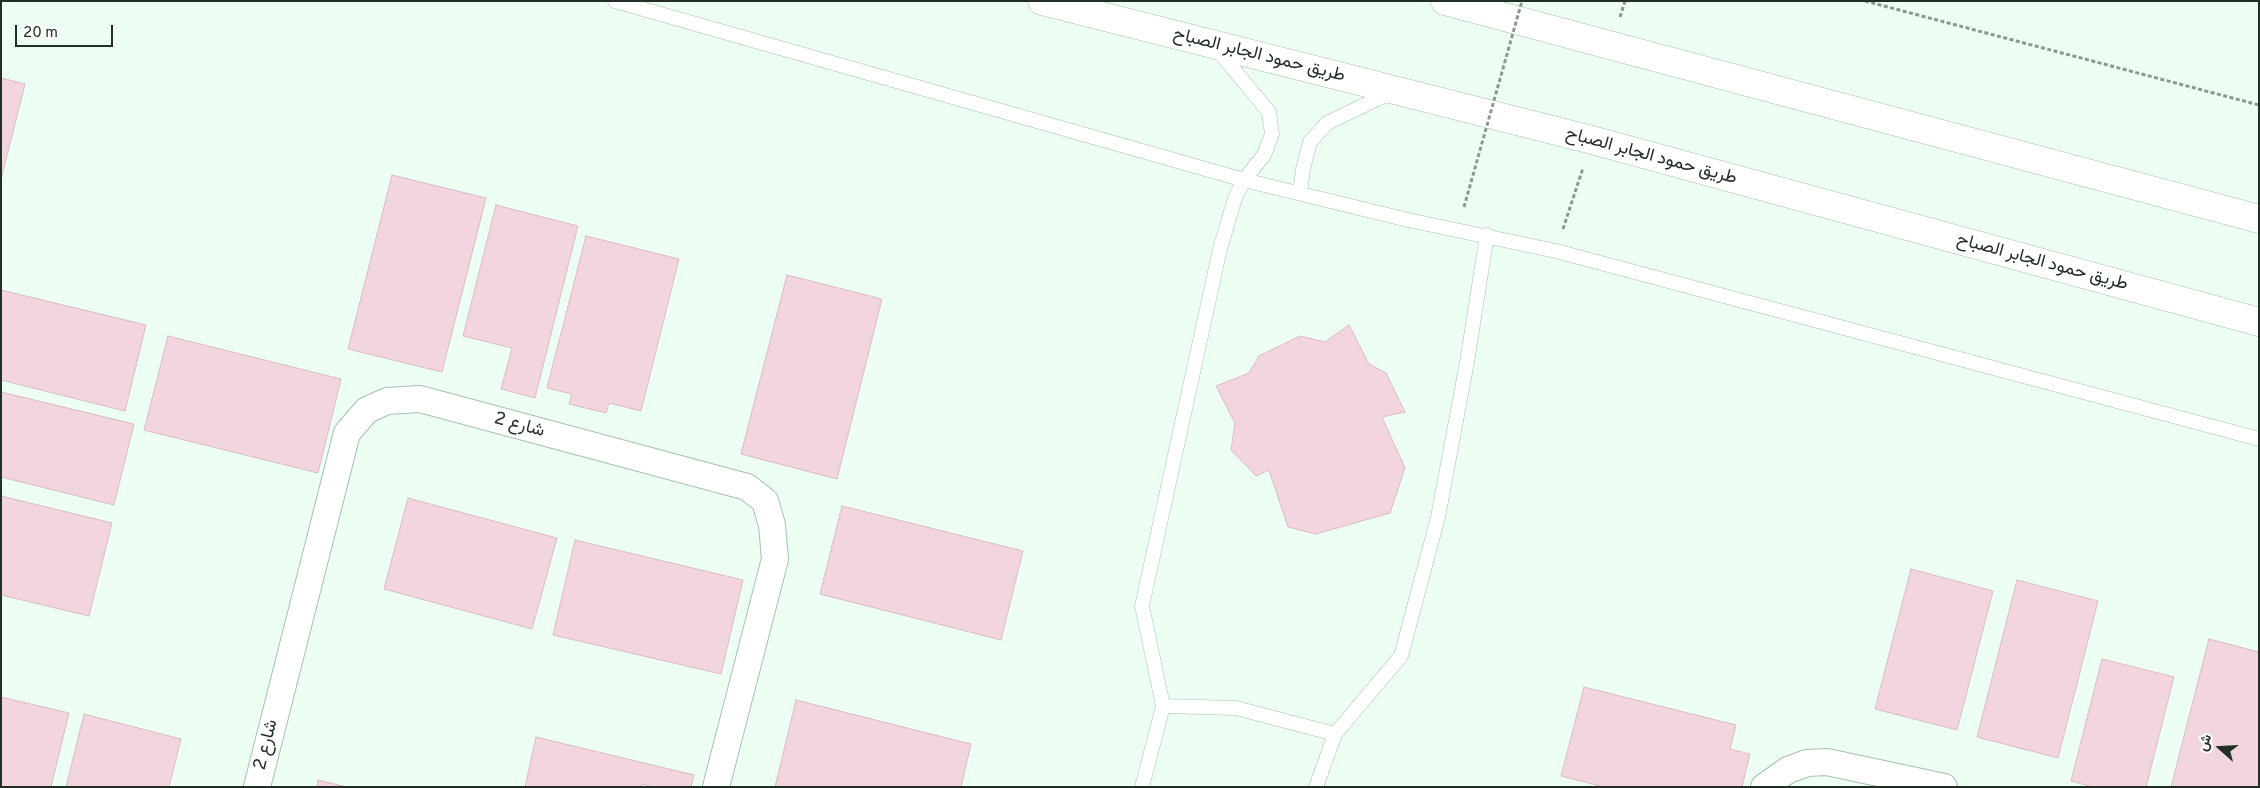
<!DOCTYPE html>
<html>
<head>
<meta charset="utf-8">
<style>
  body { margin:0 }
  #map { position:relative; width:2260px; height:788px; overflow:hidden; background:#edfef3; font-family:Overpass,Vazirmatn,sans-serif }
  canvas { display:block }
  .frame { position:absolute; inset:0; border:2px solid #232e27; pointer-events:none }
  .north { position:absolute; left:2195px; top:723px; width:50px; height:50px; -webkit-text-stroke:4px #fff; paint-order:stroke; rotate:289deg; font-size:14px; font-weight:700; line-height:20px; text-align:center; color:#232e27 }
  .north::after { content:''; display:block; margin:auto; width:18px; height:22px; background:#232e27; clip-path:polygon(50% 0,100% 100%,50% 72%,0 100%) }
  .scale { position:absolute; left:15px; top:25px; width:98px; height:22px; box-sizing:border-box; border:2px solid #232e27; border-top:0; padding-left:6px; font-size:15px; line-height:18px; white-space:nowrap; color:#232e27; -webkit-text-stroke:4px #fff; paint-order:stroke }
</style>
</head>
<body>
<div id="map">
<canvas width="2260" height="788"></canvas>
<div class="frame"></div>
<div class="north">ش</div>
<div class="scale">20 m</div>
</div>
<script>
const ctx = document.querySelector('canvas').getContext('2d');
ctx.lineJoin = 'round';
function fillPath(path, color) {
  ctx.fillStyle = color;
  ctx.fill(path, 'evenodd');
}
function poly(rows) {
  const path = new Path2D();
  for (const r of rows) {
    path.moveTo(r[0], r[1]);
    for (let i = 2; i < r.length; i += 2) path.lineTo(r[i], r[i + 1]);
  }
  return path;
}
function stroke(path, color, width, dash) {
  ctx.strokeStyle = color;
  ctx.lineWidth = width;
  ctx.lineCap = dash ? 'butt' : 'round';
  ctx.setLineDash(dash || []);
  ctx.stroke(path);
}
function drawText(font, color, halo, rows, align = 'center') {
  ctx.font = font + ' Overpass,Vazirmatn,sans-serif';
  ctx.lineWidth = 4;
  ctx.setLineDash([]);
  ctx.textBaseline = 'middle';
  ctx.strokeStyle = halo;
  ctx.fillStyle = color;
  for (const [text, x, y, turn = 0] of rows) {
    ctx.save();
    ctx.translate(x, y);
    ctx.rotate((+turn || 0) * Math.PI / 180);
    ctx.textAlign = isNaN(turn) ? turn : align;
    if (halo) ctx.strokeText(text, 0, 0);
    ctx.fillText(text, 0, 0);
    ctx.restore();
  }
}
const building = poly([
  [1,78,25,84,1,179,1,78],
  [392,175,486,198,442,372,348,349,392,175],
  [496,205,578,226,535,398,501,389,512,348,463,336,496,205],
  [586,236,679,259,641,411,609,403,606,413,569,404,572,394,547,388,586,236],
  [787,275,882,299,837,479,741,454,787,275],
  [1,290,146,325,125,411,1,380,1,290],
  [1349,325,1369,364,1386,373,1405,412,1382,417,1405,468,1390,513,1316,534,1288,527,1269,470,1256,476,1231,450,1235,423,1216,386,1249,373,1259,356,1300,336,1325,342,1349,325],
  [168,336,341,379,318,473,144,430,168,336],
  [1,392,134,424,114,505,1,477,1,392],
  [1,496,112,523,89,616,1,595,1,496],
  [408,498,557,538,532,629,384,589,408,498],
  [842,506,1023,551,1001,640,820,594,842,506],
  [575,540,743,580,721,674,553,635,575,540],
  [1911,569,1993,591,1957,730,1875,709,1911,569],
  [2017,580,2098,601,2058,758,1977,737,2017,580],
  [2209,639,2259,652,2259,787,2171,787,2209,639],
  [2102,659,2174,677,2146,787,2093,787,2071,781,2102,659],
  [1584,687,1736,725,1730,749,1750,754,1742,787,1604,787,1561,776,1584,687],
  [1,697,69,713,51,787,1,787,1,697],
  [796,700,971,744,961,787,775,787,796,700],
  [84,714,181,739,169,787,66,787,84,714],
  [536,737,694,775,691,787,653,787,642,784,642,787,525,787,536,737],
  [318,780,347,787,317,787,318,780]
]);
fillPath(building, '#f3d5e0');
stroke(building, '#d8bbc6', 1);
const service = poly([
  [615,1,1244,180,1408,220,1556,251,2259,439],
  [1300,193,1303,169,1310,142,1327,123,1392,92],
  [1163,706,1236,708,1335,734],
  [1142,787,1163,706,1142,606,1220,249,1235,198,1244,180,1264,155,1272,134,1269,112,1216,48],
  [1316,787,1335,734,1401,656,1438,517,1467,362,1487,235]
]);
const minor = poly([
  [257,787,347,433,367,410,387,401,420,399,747,487,765,501,772,525,775,559,716,787],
  [1764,787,1788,770,1807,763,1827,762,1944,787]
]);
const primary = poly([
  [1042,1,1592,140,2259,322],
  [1445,1,2259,219]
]);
stroke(service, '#a7c0b0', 15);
stroke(minor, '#a7c0b0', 28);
stroke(primary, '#a7c0b0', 29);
stroke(poly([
  [1865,1,2259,105],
  [1620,17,1625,1],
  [1563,229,1583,168]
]), '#8a988f', 3, [4, 2.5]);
stroke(service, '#fff', 14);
stroke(minor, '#fff', 26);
stroke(primary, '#fff', 28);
stroke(poly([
  [1464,207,1522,1]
]), '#8a988f', 3, [4, 2.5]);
drawText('18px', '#232e27', '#fff', [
  ["طريق حمود الجابر الصباح",1259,56,14],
  ["طريق حمود الجابر الصباح",1651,157,15],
  ["طريق حمود الجابر الصباح",2042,263,15],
  ["شارع 2",519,426,15],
  ["شارع 2",267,745,-76]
]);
</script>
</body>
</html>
